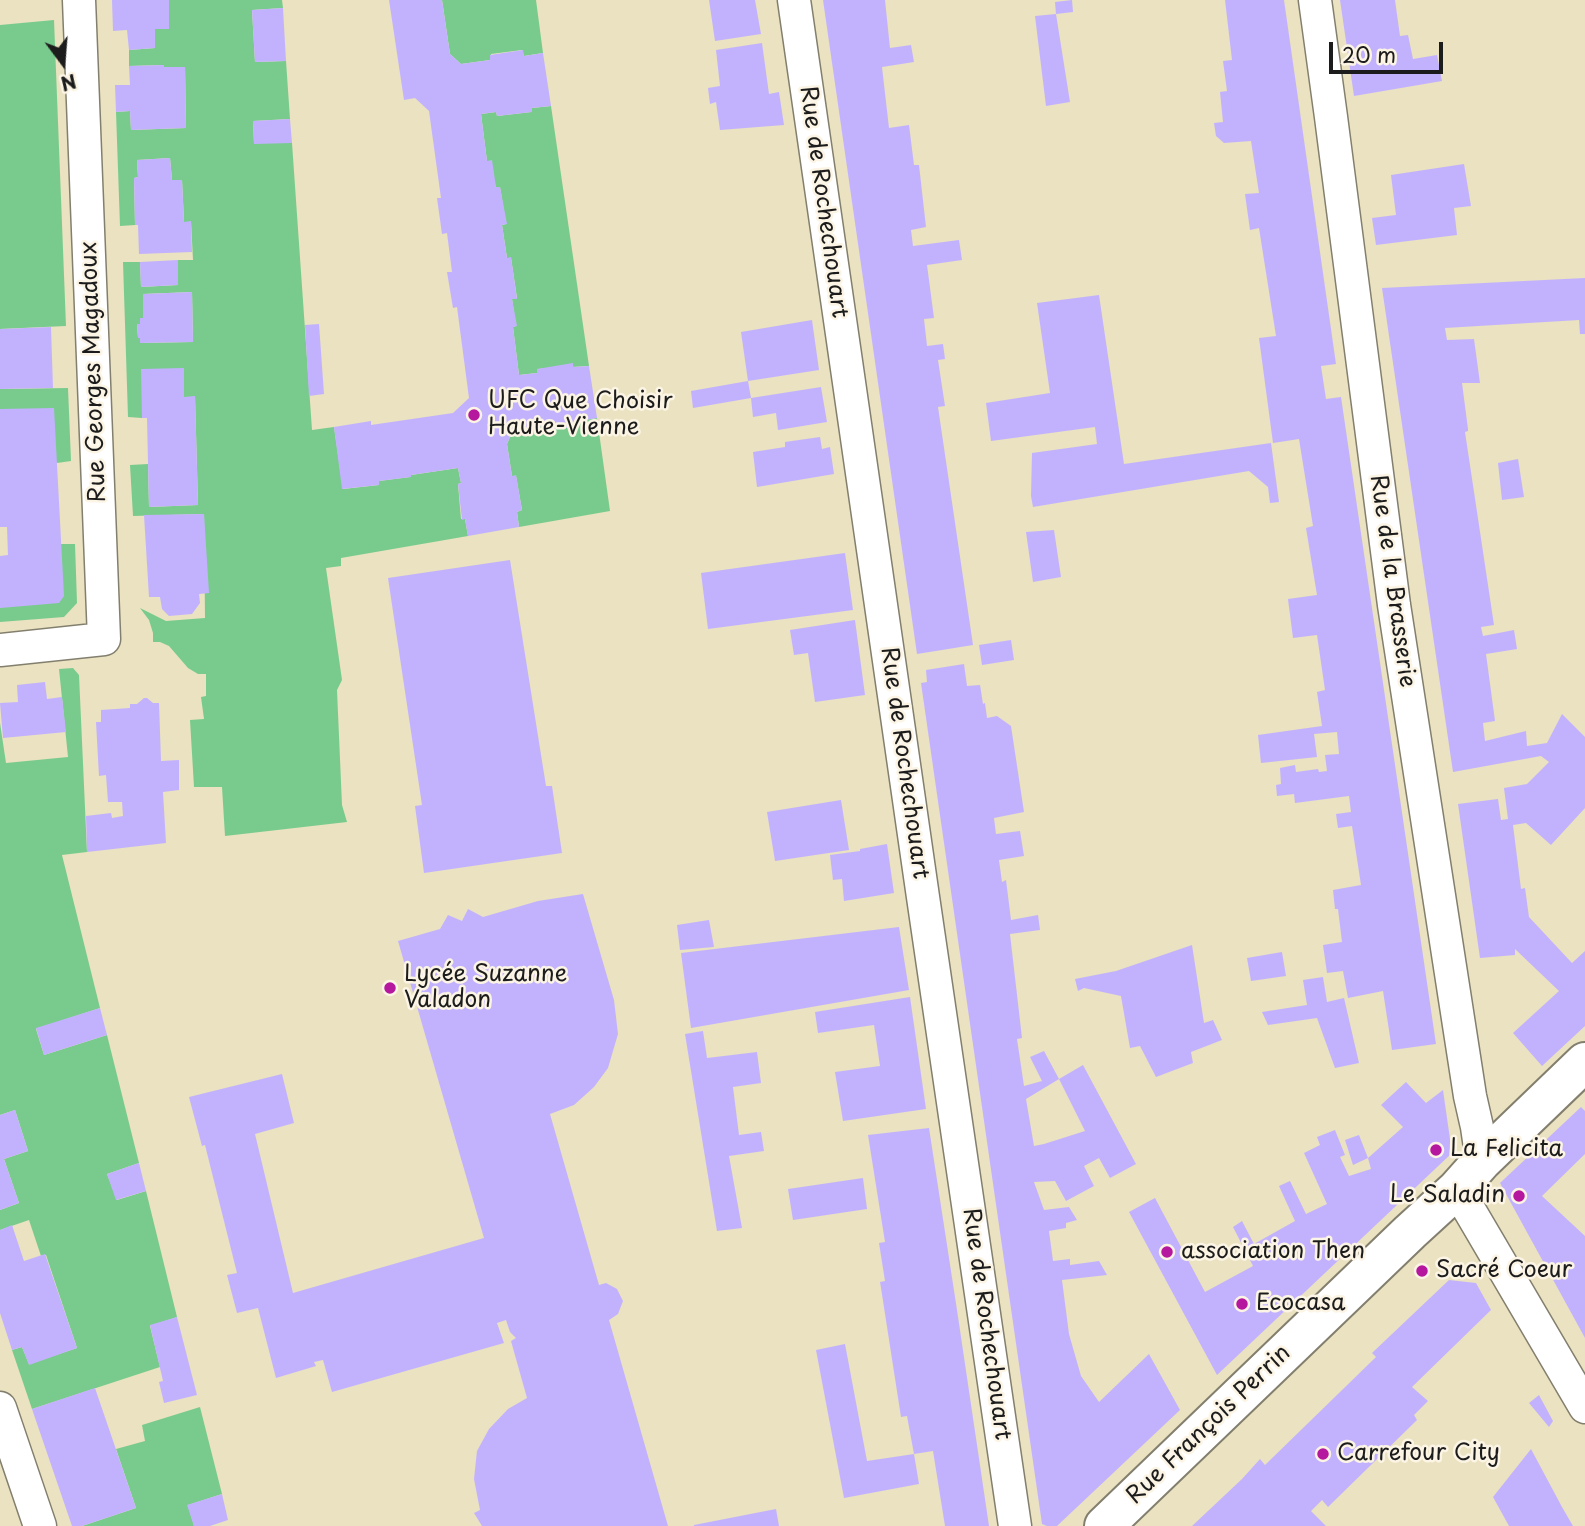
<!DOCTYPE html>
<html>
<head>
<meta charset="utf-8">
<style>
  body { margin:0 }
  #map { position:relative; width:1585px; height:1526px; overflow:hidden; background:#eae2c0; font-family:"Playpen Sans",sans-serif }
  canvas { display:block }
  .north { position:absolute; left:28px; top:28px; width:70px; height:70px; -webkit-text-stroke:5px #fcf5e5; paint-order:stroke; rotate:164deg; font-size:19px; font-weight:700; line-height:28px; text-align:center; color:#1c1c1c }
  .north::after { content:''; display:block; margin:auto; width:24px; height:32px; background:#1c1c1c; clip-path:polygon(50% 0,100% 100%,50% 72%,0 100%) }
  .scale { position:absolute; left:1329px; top:42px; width:114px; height:32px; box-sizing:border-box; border:4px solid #1c1c1c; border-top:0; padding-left:9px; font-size:21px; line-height:24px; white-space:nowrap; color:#1c1c1c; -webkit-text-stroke:5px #fcf5e5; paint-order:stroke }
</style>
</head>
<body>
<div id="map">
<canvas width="1585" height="1526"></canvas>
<div class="north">N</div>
<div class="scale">20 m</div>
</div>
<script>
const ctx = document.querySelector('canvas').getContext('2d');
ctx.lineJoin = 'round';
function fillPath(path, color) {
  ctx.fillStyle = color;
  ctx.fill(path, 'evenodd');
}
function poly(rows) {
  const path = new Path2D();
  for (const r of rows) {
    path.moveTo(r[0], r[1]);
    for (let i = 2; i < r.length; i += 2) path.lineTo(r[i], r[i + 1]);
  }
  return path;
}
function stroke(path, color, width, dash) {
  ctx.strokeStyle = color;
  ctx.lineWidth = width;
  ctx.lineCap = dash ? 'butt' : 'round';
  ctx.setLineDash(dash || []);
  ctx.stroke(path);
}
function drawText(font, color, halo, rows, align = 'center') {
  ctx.font = font + ' "Playpen Sans",sans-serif';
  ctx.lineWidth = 5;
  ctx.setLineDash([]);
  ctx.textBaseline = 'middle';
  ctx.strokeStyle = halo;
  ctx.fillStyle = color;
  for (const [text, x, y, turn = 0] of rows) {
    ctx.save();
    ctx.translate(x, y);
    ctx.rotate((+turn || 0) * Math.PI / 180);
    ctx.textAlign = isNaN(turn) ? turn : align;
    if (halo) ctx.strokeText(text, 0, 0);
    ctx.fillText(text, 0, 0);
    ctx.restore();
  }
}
fillPath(poly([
  [169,0,282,0,283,8,252,10,255,62,286,61,290,119,253,121,254,143,292,143,312,430,334,427,343,489,379,485,379,481,410,477,411,475,458,468,461,483,458,484,461,519,465,519,468,536,341,558,341,566,326,568,342,680,337,690,342,805,347,822,225,836,222,787,194,787,190,720,204,719,201,697,206,696,206,674,198,674,188,668,169,646,160,642,153,642,153,633,149,620,140,608,166,621,205,618,204,514,133,516,130,465,148,464,149,507,198,505,195,397,184,397,183,368,142,418,128,417,123,262,140,262,141,287,178,285,178,260,193,260,191,222,184,222,182,180,172,180,170,158,137,160,138,177,134,178,135,225,120,226,116,112,130,111,131,130,186,128,185,67,164,67,164,65,129,66,129,50,155,48,155,29,169,28],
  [192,292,193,342,140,343,140,338,138,337,137,325,140,324,140,318,143,318,143,294],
  [442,0,536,0,543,53,524,56,522,50,491,54,490,60,461,64,450,54],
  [54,20,66,326,0,329,0,25],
  [551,106,589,366,537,369,537,373,519,375,513,327,516,326,512,299,517,298,511,258,507,258,502,225,506,224,500,187,496,187,487,161,481,114,496,112,497,116,531,112,532,108],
  [68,388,71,461,57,463,0,409,0,389],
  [597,418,610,511,519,527,517,512,522,510,516,476,512,476,507,444,513,430,544,426,544,431,579,426,579,421],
  [60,544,75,544,77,603,64,617,0,622,0,608],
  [73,668,79,675,87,852,62,855,100,1008,36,1029,44,1055,107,1035,139,1163,107,1174,117,1200,146,1191,177,1317,150,1326,160,1367,32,1409,12,1350,22,1347,29,1364,77,1348,46,1255,41,1256,29,1220,0,1230,0,1210,19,1203,4,1159,28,1151,15,1110,0,1115,0,723,6,763,68,757,59,669],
  [200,1407,222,1494,188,1505,194,1526,82,1526,136,1508,116,1449,145,1441,142,1425]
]), '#79cb8d');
fillPath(poly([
  [112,0,169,0,169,29,155,29,155,48,129,50,127,30,113,31],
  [389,0,442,0,450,54,461,64,490,60,490,55,523,50,524,56,543,53,551,106,532,108,532,112,497,116,496,112,481,114,487,161,492,160,496,187,500,187,507,224,502,225,507,258,511,257,517,299,512,299,517,326,513,327,519,375,537,373,537,369,573,363,573,367,589,366,597,418,579,421,580,426,544,431,544,426,513,430,507,444,512,476,516,475,522,510,517,512,519,527,468,536,465,519,462,520,458,484,461,483,458,468,411,475,411,477,379,481,379,485,342,489,334,427,371,421,371,425,453,413,469,398,457,307,453,308,447,272,452,272,447,233,442,234,437,198,441,198,429,111,415,98,404,100],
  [709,0,755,0,761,34,715,41],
  [823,0,885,0,890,48,911,45,914,62,882,67,889,128,909,125,914,165,919,165,926,227,911,230,913,246,959,240,962,260,927,265,934,318,924,319,927,346,943,344,945,359,938,360,945,406,938,407,973,645,917,654],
  [1072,0,1073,12,1056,14,1055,2],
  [1225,0,1284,0,1336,364,1321,366,1326,399,1341,397,1436,1044,1392,1050,1383,991,1348,998,1343,971,1327,973,1323,945,1342,942,1338,909,1335,909,1333,890,1361,885,1352,826,1338,828,1336,814,1351,812,1349,796,1295,803,1294,794,1277,796,1276,785,1281,784,1280,768,1295,765,1296,772,1318,769,1319,772,1327,771,1325,755,1339,754,1337,732,1314,734,1317,757,1261,763,1258,735,1322,726,1317,692,1325,690,1317,635,1293,638,1288,599,1317,595,1306,528,1313,526,1299,439,1273,443,1259,338,1276,336,1259,228,1250,230,1245,194,1259,193,1251,141,1224,143,1216,136,1214,123,1223,122,1220,92,1227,91,1223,61,1232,60],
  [1340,0,1395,0,1400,36,1408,35,1413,59,1437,55,1442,81,1354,96],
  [283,8,286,61,255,62,252,10],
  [1056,14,1070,102,1046,106,1035,16],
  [762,43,769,94,779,92,784,125,720,130,716,102,710,104,708,88,720,86,716,50],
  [164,65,164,67,185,67,186,128,131,130,130,111,116,112,115,85,130,85,129,66],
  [290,119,292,143,254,144,253,121],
  [170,158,172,180,182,180,184,222,191,221,192,252,139,254,138,225,135,225,134,178,138,177,137,160],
  [1464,164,1471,206,1454,208,1457,235,1376,245,1372,218,1396,215,1391,175],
  [178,260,178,285,141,287,140,262],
  [1585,278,1585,334,1580,334,1579,320,1445,328,1447,340,1474,339,1480,383,1462,383,1468,429,1468,431,1465,432,1494,625,1481,627,1483,636,1514,630,1517,649,1486,654,1495,721,1483,723,1485,741,1526,731,1527,746,1547,743,1562,714,1585,737,1585,808,1551,845,1526,823,1513,825,1521,889,1525,888,1529,917,1572,963,1585,951,1585,1026,1542,1066,1513,1033,1559,991,1515,949,1515,955,1480,958,1458,804,1498,799,1501,820,1508,819,1504,788,1527,784,1549,762,1541,756,1453,772,1382,288],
  [192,292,193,342,140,343,140,338,138,338,137,324,140,324,140,318,143,318,143,294],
  [1099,295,1124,464,1271,443,1279,502,1270,503,1268,487,1249,471,1033,507,1031,496,1032,453,1097,444,1095,427,991,441,986,403,1050,393,1037,303],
  [812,320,819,370,748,381,751,398,693,408,691,391,748,381,741,332],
  [319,324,324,394,309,396,305,325],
  [51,327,53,388,0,389,0,329],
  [184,368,184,397,195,396,198,505,149,507,147,418,142,418,141,369],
  [821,387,827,422,778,430,776,413,753,417,751,398],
  [54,408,64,596,59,603,0,608,0,556,8,555,7,527,0,527,0,409],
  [820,437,822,449,830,447,834,474,757,487,753,452,785,447,785,442],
  [1518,459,1524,497,1502,500,1498,463],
  [204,514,209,593,199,594,200,603,192,614,169,616,162,609,160,597,149,597,144,515],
  [1054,530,1061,577,1033,582,1026,532],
  [845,553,853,610,708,629,701,573],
  [510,560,546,786,552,786,562,853,424,873,415,806,422,805,388,578],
  [855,620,865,695,815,702,808,653,794,655,790,630],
  [1011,640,1014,660,982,665,979,645],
  [964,664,967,686,980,685,983,704,985,703,987,718,997,716,1011,726,1024,812,994,818,996,834,1020,831,1024,856,999,860,1002,882,1006,880,1011,920,1038,915,1040,930,1010,934,1022,1038,1017,1039,1024,1086,1042,1081,1030,1057,1044,1051,1059,1079,1026,1099,1034,1146,1044,1144,1085,1131,1059,1079,1083,1065,1136,1164,1110,1178,1099,1158,1084,1166,1094,1186,1066,1201,1055,1181,1034,1182,1044,1210,1069,1207,1077,1220,1066,1223,1066,1228,1049,1231,1053,1261,1070,1259,1070,1265,1099,1261,1107,1275,1062,1280,1069,1334,1081,1376,1099,1402,1149,1354,1180,1410,1057,1526,1047,1526,1042,1524,921,683,927,682,926,670],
  [45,682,47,699,62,697,66,732,3,738,0,703,18,702,17,685],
  [144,698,147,698,153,703,159,703,161,761,179,760,179,790,163,792,166,843,87,852,86,816,111,813,112,818,123,816,122,802,108,802,106,775,99,776,96,722,101,722,101,710,130,708,130,704,137,704],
  [841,800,849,850,775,861,767,812],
  [887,844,894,893,844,901,842,879,833,880,830,855,860,851,860,849],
  [583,894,614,1000,618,1034,608,1068,594,1087,574,1105,550,1114,599,1285,606,1283,617,1289,623,1301,618,1314,609,1320,668,1526,482,1526,474,1513,480,1510,474,1479,477,1451,489,1429,508,1409,527,1398,511,1341,516,1338,510,1332,506,1320,497,1323,504,1343,332,1392,323,1360,314,1362,316,1366,276,1378,258,1308,237,1313,227,1275,237,1273,205,1145,202,1146,189,1097,282,1074,294,1123,255,1134,293,1293,484,1238,398,941,440,929,448,915,462,921,468,909,483,917,538,901],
  [709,920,714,947,680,950,677,925],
  [899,927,909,990,691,1028,681,953],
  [1192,945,1204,1023,1213,1020,1222,1040,1191,1052,1193,1063,1156,1077,1140,1046,1130,1048,1121,996,1084,988,1078,991,1075,979,1116,971],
  [1282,952,1286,976,1251,981,1247,958],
  [1323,977,1327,1002,1344,998,1359,1063,1335,1068,1317,1018,1268,1025,1262,1012,1307,1005,1303,980],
  [910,997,926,1109,843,1121,835,1072,880,1066,874,1025,818,1033,815,1012],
  [100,1008,107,1035,44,1055,36,1028],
  [703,1031,707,1058,757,1052,761,1083,733,1087,739,1135,761,1132,764,1151,729,1156,742,1228,717,1231,685,1034],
  [1406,1082,1426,1103,1443,1090,1452,1153,1217,1375,1129,1212,1155,1198,1205,1292,1253,1266,1233,1227,1242,1221,1254,1244,1295,1221,1279,1186,1290,1181,1306,1214,1327,1204,1304,1153,1320,1145,1317,1137,1335,1130,1345,1155,1340,1157,1349,1176,1371,1169,1368,1158,1403,1127,1381,1105],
  [1581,1107,1585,1111,1585,1154,1542,1196,1585,1236,1585,1338,1500,1183],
  [15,1110,28,1151,4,1159,19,1203,0,1210,0,1115],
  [929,1128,957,1310,989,1526,945,1526,933,1451,914,1454,907,1416,901,1417,881,1288,880,1282,885,1281,879,1243,885,1242,868,1135],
  [1359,1135,1368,1158,1353,1165,1345,1140],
  [139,1163,146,1191,116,1200,107,1174],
  [863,1178,867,1209,793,1220,788,1189],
  [12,1225,24,1261,45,1254,77,1348,29,1365,22,1347,12,1350,0,1313,0,1230],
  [1449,1280,1476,1283,1491,1310,1412,1387,1428,1401,1414,1415,1417,1420,1328,1507,1322,1500,1311,1511,1326,1526,1192,1526,1242,1479,1260,1459,1265,1465,1376,1357,1372,1353],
  [177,1317,197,1395,164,1403,159,1382,163,1381,150,1325],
  [845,1344,867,1461,914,1454,919,1484,844,1498,816,1350],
  [95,1388,136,1508,82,1526,72,1526,32,1409],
  [1539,1395,1553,1421,1549,1427,1529,1403],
  [1531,1449,1562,1507,1573,1526,1509,1526,1493,1497],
  [222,1494,228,1520,210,1526,194,1526,187,1505],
  [776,1509,779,1526,694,1526,694,1525]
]), '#c2b2fe');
const minor = poly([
  [794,0,923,897,1015,1526],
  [1315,0,1331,117,1394,605,1470,1096,1477,1127,1482,1161],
  [0,650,104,639,79,0],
  [1457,1189,1585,1407],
  [0,1408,40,1526]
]);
const secondary = poly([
  [1104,1526,1410,1232,1457,1189,1482,1161,1585,1062]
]);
stroke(minor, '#837f6e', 35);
stroke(secondary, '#837f6e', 42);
stroke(minor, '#fff', 32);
stroke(secondary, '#fff', 38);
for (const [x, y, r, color] of [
  [474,415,7,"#b5179e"],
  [390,988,7,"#b5179e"],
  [1436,1150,7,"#b5179e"],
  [1519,1196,7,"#b5179e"],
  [1167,1252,7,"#b5179e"],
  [1422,1271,7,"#b5179e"],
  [1242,1304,7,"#b5179e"],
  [1323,1454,7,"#b5179e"]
]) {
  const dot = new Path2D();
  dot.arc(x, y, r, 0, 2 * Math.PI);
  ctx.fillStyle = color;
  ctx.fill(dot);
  stroke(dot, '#fcf5e5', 2.5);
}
drawText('23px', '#1c1c1c', '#fcf5e5', [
  ["Rue de Rochechouart",823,202,82],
  ["Rue Georges Magadoux",94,372,-92],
  ["Rue de la Brasserie",1392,581,82],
  ["Rue de Rochechouart",904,763,82],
  ["Rue de Rochechouart",986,1324,82],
  ["Rue François Perrin",1209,1425,-44]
]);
drawText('23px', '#1c1c1c', '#fcf5e5', [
  ["UFC Que Choisir",488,402],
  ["Haute-Vienne",488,428],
  ["Lycée Suzanne",404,975],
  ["Valadon",404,1001],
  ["La Felicita",1450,1150],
  ["Le Saladin",1505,1196,"right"],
  ["association Then",1181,1252],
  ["Sacré Coeur",1436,1271],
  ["Ecocasa",1256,1304],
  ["Carrefour City",1337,1454]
], 'left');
</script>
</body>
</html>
